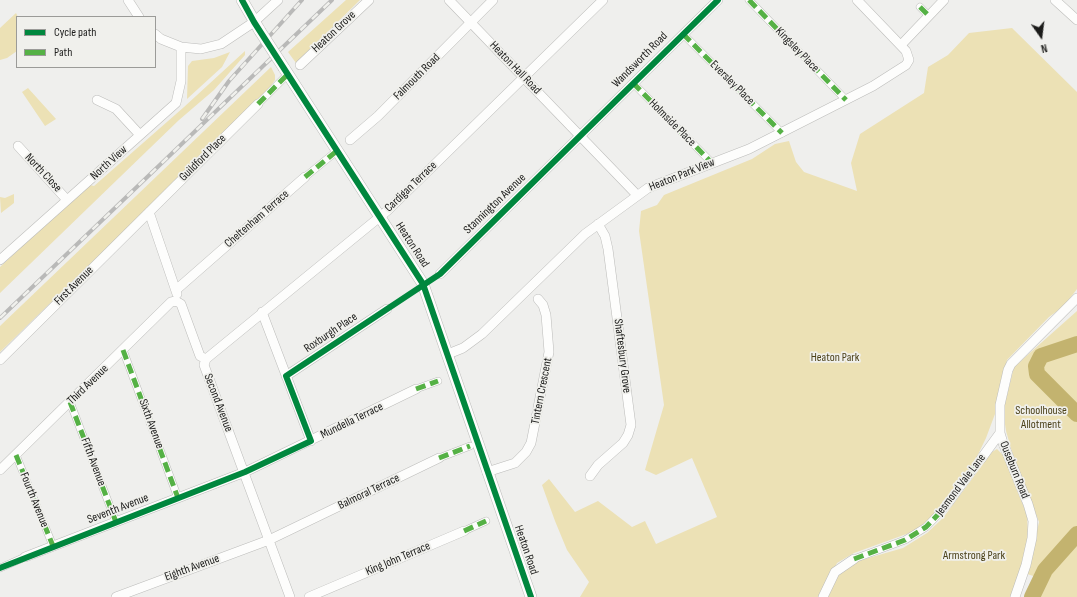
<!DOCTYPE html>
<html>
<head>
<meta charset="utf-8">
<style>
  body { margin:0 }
  #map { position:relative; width:1077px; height:597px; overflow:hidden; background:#efefed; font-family:"Sofia Sans Condensed",sans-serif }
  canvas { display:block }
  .legend { position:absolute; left:16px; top:16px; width:140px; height:52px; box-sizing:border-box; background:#f0f0ec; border:1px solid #9b9b98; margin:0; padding:5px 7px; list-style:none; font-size:12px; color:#1b1b1a }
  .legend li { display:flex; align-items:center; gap:8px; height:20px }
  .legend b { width:20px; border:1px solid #9b9b98 }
  .north { position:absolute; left:1021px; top:16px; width:40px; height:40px; -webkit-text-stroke:3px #f0f0ec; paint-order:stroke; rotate:166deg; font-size:11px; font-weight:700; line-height:16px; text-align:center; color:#1b1b1a }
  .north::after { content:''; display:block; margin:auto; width:14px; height:18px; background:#1b1b1a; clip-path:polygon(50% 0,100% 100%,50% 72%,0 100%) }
</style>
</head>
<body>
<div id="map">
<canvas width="1077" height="597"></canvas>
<ul class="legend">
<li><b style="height:5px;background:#00873e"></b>Cycle path</li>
<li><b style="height:5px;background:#55b145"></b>Path</li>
</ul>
<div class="north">N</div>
</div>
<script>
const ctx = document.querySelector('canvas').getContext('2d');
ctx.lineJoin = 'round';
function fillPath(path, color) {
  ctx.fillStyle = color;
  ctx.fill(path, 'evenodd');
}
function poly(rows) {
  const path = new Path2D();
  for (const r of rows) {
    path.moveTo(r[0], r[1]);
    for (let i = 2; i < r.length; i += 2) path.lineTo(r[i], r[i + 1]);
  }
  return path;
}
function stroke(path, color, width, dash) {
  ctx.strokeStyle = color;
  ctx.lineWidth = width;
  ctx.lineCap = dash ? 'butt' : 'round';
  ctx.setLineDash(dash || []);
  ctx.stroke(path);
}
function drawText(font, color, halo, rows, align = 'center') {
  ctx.font = font + ' "Sofia Sans Condensed",sans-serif';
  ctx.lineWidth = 3.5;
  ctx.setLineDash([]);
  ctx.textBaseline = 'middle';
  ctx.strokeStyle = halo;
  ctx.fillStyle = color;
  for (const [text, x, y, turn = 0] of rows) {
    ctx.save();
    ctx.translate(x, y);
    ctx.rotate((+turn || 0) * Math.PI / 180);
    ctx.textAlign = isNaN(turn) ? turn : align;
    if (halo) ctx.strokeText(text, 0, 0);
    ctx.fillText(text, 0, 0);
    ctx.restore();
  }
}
fillPath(poly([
  [346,0,360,0,296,63,288,52],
  [16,13,18,17,17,51,7,58,0,60,0,28],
  [1012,28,1077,92,1077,289,1064,306,1049,317,1007,360,995,414,986,438,971,469,951,496,932,518,912,532,854,553,837,563,820,597,580,597,589,582,567,550,555,521,542,485,549,479,575,512,598,501,632,527,645,521,656,544,717,517,692,458,656,475,645,470,664,405,639,231,641,211,657,205,664,195,752,159,775,144,789,141,796,162,804,172,857,191,851,163,860,134,924,93,928,67,948,55,969,33],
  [245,51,245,55,214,90,179,120,0,293,0,267,79,192,90,185,94,186,184,107],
  [230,52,222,67,187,99,188,66,192,61,214,58],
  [271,67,275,75,275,80,265,94,0,352,0,326],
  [28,88,56,119,45,126,22,92],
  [14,194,14,203,1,213,0,197,5,198],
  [1077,311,1077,597,1038,597,1043,579,1027,574,1039,522,1012,452,1006,431,1003,411,1014,367],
  [997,449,1004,456,1027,515,1028,536,1020,571,1011,597,827,597,835,578,842,571,858,561,903,548,927,533,943,518,992,452]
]), '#ece1b5');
stroke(poly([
  [1077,344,1041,356,1036,366,1037,374,1077,414],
  [1032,597,1045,570,1077,534]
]), '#c3b36f', 16);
const pedestrian = poly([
  [749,0,846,100],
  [920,7,929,16],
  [683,34,782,133],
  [633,83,712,163],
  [258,104,288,74],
  [305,177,338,150],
  [123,350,178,498],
  [416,389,438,381],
  [70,402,116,522],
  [16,455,53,546],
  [439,458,470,446],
  [464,531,486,521],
  [854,559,905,540,926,527,950,502,981,459],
  [0,568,25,557]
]);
const minor = poly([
  [128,0,139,17],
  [449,0,637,195],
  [1055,0,1077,20],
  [155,34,161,39,181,47,201,49,221,44,254,22,278,0],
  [901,45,944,0],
  [300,65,369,0],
  [97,100,116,109,140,135],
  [350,140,378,116,493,0],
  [18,146,67,200],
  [149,212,177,294],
  [0,260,176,103,181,81,181,47],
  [440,274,718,0],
  [176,290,305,177],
  [176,301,181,304,200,356,206,359],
  [262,312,311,441],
  [448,354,463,348,482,334,585,234,648,188,749,149,873,86,906,65,909,60,906,51,857,0],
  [206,359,387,211,603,0],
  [206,359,204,365,290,597],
  [0,360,258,104],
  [286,376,387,309],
  [981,459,1000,433],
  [0,470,171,302,176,301],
  [487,472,515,463,526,452,531,443,549,352,546,315,543,305,538,299],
  [590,476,598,465,623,443,628,435,631,425,608,249,605,236,598,224],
  [25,557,245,472,416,389],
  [116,597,269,540,439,458],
  [309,597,464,531],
  [823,597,835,572,854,559],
  [1015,597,1026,565,1032,538,1033,521,1028,504,1003,443,1000,433,1000,405,1008,370,1011,364,1077,298]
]);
const tertiary = poly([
  [242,0,260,31],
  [284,68,423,284,531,597]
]);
stroke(pedestrian, '#bcbcba', 8);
stroke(minor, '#bcbcba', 10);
stroke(tertiary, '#bcbcba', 12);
stroke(pedestrian, '#fdfdfc', 7);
stroke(minor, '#fdfdfc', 9);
stroke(tertiary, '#fdfdfc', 11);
const rail = poly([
  [202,119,229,81,302,0],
  [0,318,332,0]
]);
stroke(rail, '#b9b9b8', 4);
stroke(rail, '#f0f0ec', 2.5, [8]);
const tertiaryBridge = poly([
  [260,31,284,68]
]);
stroke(tertiaryBridge, '#bcbcba', 12, []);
stroke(tertiaryBridge, '#fdfdfc', 11);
stroke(poly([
  [749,0,846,100],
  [920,7,929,16],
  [683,34,782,133],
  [633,83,712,163],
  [258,104,288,74],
  [305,177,338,150],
  [123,350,178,498],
  [416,389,438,381],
  [70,402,116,522],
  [16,455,53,546],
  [439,458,470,446],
  [464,531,486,521],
  [854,559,905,540,926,527,950,502,981,459]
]), '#55b145', 5, [10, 5]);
stroke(poly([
  [242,0,254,22,423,284,531,597],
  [0,568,245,472,311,441,286,376,440,274,718,0]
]), '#00873e', 6);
drawText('12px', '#1b1b1a', '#f0f0ec', [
  ["Heaton Grove",334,32,-43],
  ["Kingsley Place",797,50,46],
  ["Wandsworth Road",640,60,-45],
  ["Heaton Hall Road",515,68,46],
  ["Falmouth Road",417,77,-45],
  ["Eversley Place",732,83,45],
  ["Holmside Place",672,123,45],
  ["Guildford Place",203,158,-45],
  ["North View",109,163,-42],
  ["North Close",43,173,47],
  ["Heaton Park View",682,175,-22],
  ["Cardigan Terrace",411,187,-44],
  ["Stannington Avenue",495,204,-44],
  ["Cheltenham Terrace",257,219,-41],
  ["Heaton Road",412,245,57],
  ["First Avenue",74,286,-45],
  ["Roxburgh Place",331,333,-34],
  ["Shaftesbury Grove",622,356,83],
  ["Third Avenue",88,385,-44],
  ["Tintern Crescent",542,391,-79],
  ["Second Avenue",218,403,69],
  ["Mundella Terrace",352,421,-26],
  ["Sixth Avenue",151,424,70],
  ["Fifth Avenue",93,462,69],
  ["Ouseburn Road",1014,470,68],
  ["Jesmond Vale Lane",961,485,-53],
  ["Balmoral Terrace",369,492,-26],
  ["Fourth Avenue",34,500,68],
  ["Seventh Avenue",118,509,-21],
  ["Heaton Road",526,550,71],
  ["King John Terrace",398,559,-23],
  ["Eighth Avenue",192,568,-20]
]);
drawText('12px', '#4b4119', '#f0f0ec', [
  ["Heaton Park",835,358],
  ["Schoolhouse",1041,411],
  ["Allotment",1041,425],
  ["Armstrong Park",974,556]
]);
</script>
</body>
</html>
